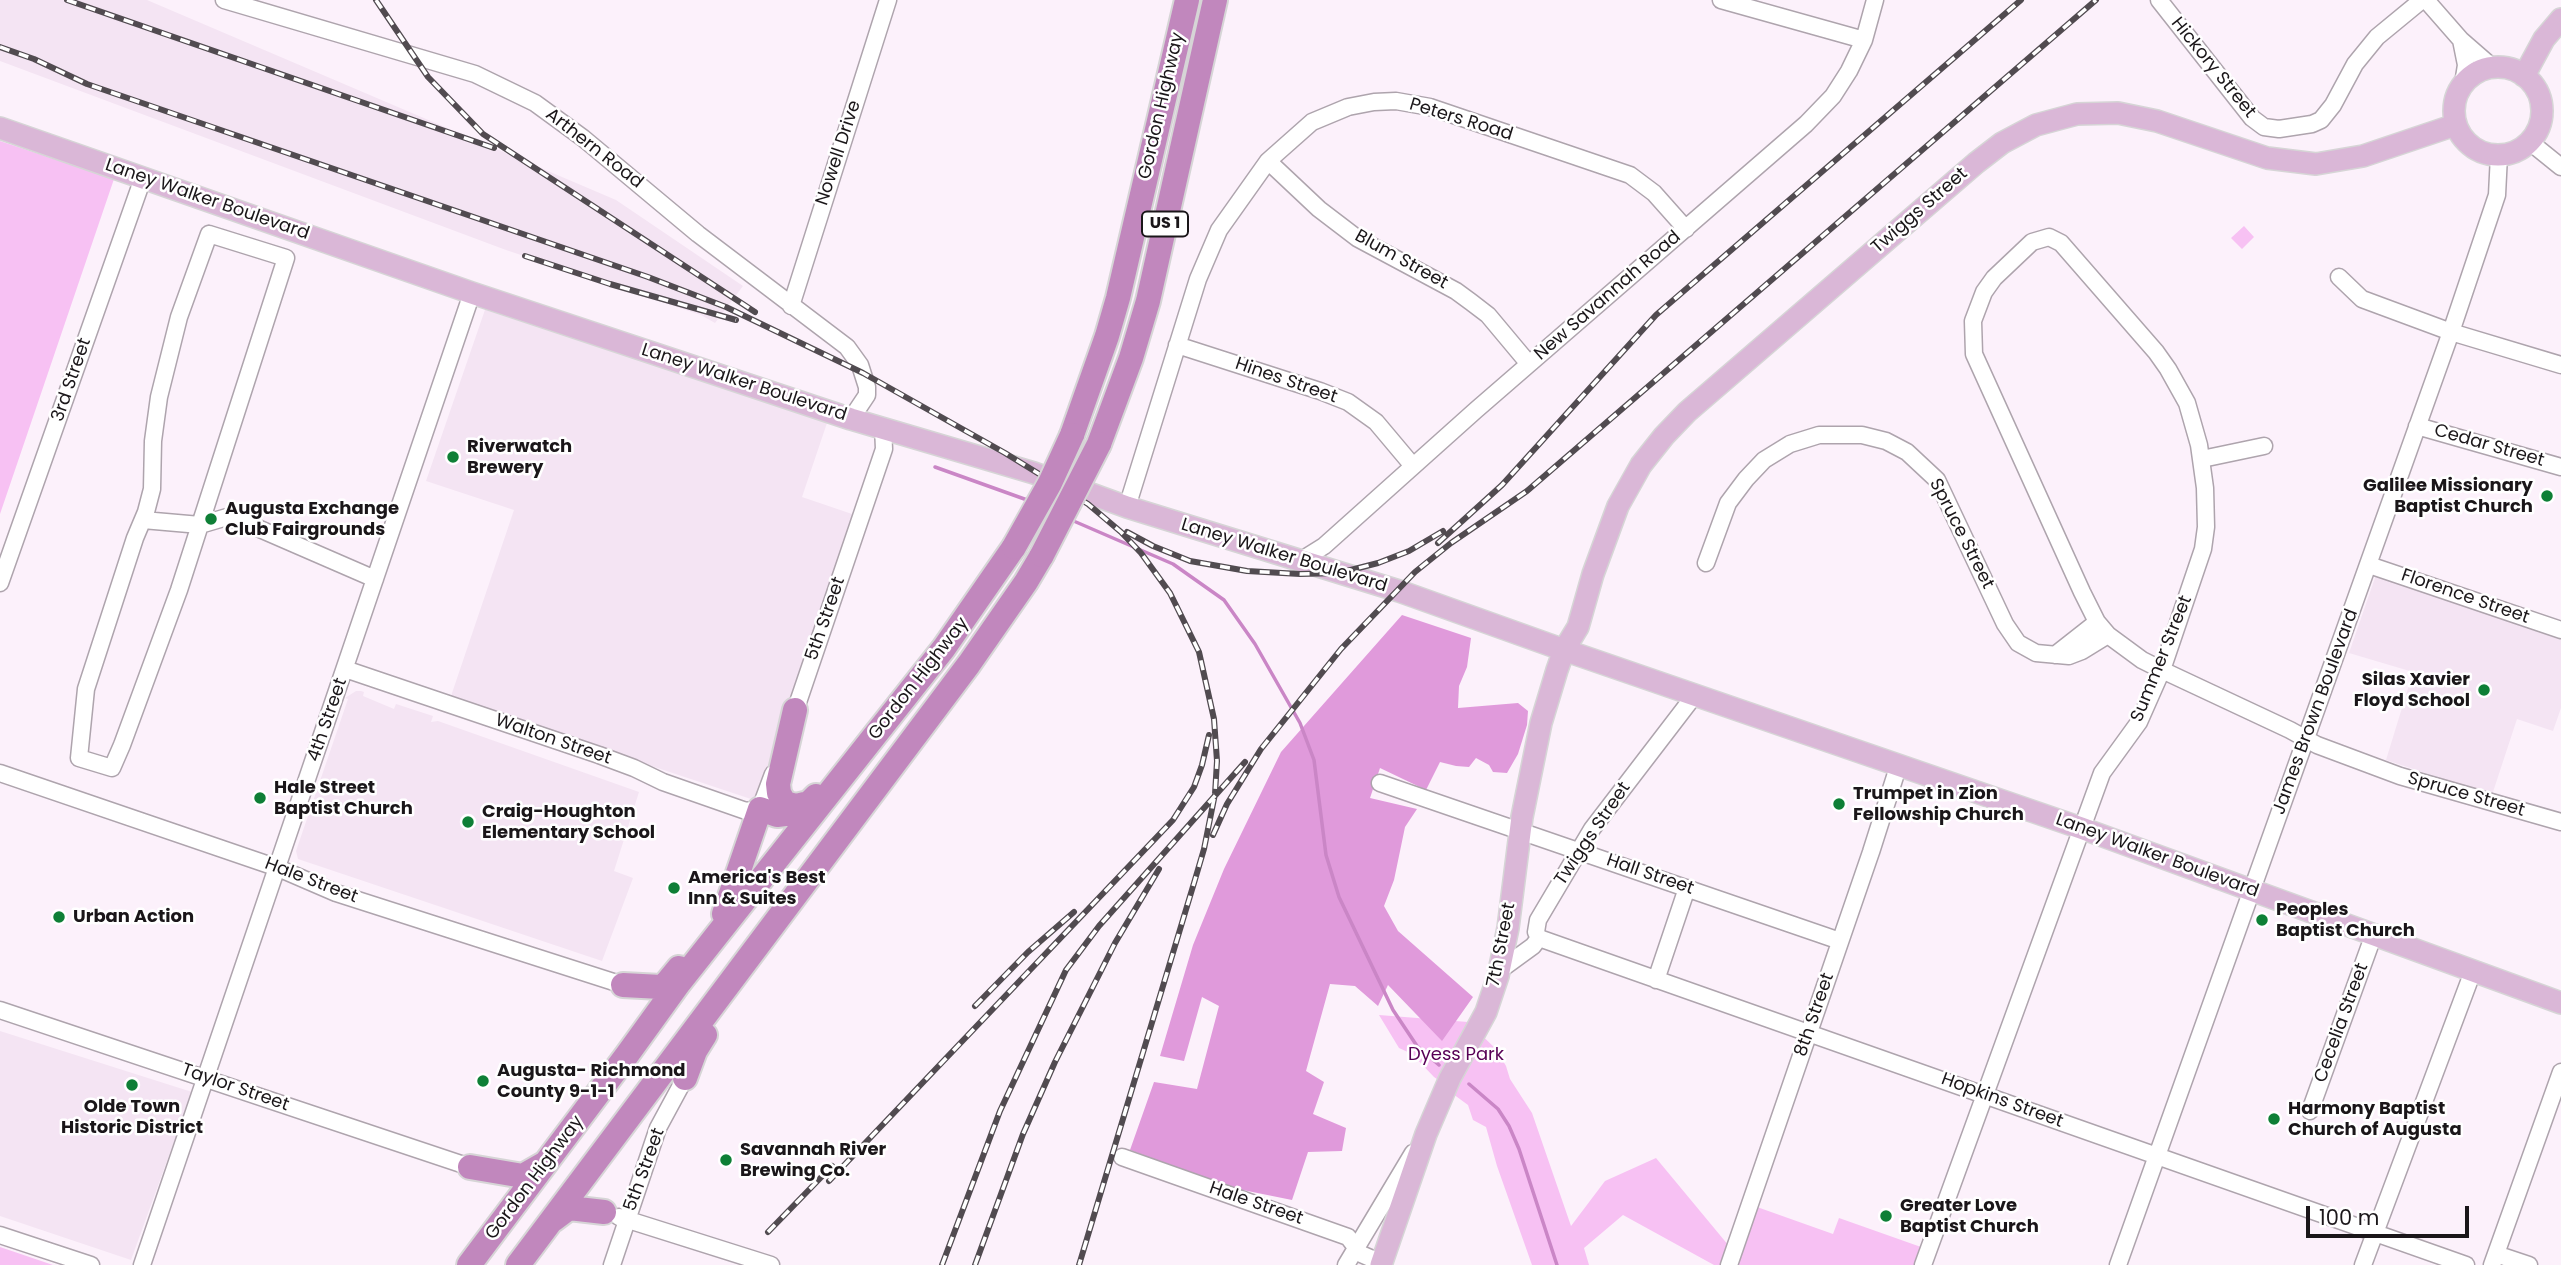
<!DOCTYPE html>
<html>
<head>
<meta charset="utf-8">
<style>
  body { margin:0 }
  #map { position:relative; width:2561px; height:1265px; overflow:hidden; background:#fcf1fb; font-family:Poppins,sans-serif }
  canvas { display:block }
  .scale { position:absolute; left:2306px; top:1206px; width:163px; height:32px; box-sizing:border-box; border:4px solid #1a1619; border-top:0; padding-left:9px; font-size:21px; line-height:24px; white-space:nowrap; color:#1a1619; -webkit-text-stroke:5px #fff; paint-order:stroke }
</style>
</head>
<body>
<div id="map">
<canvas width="2561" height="1265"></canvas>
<div class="scale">100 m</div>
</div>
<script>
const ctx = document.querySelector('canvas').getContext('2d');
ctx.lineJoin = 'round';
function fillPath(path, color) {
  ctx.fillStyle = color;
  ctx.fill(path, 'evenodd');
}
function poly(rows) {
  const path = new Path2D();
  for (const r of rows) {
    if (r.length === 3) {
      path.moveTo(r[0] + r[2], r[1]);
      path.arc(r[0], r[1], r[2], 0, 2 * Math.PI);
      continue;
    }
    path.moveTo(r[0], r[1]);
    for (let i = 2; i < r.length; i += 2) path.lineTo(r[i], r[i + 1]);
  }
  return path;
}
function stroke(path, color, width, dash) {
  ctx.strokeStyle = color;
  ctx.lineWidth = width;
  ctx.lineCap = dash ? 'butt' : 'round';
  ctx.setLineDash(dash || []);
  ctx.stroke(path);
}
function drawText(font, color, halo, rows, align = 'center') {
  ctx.font = font + ' Poppins,sans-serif';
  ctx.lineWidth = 5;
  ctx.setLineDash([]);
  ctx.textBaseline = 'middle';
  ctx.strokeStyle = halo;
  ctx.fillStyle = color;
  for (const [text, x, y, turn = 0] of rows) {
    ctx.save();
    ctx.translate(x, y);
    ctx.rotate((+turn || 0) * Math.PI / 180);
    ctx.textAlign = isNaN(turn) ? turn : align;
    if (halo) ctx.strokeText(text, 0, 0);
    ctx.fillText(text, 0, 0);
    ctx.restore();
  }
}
fillPath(poly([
  [0,0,147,0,616,200,743,286,715,323,701,315,506,250,0,61],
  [487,304,828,420,802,497,855,515,759,797,754,800,450,699,514,510,426,481],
  [2376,575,2561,640,2561,708,2553,731,2517,719,2492,795,2386,760,2413,672,2349,653],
  [356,691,361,691,364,692,363,696,394,709,396,704,433,716,431,722,438,721,639,792,614,871,633,878,602,961,298,859,296,851,348,699,345,698],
  [0,1031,192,1092,131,1260,0,1216]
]), '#f4e4f3');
fillPath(poly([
  [0,141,114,179,0,514],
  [2244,226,2254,237,2242,249,2231,238],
  [1379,1015,1468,1022,1496,1049,1506,1066,1510,1079,1532,1113,1571,1226,1605,1181,1656,1158,1729,1246,1723,1265,1714,1265,1623,1215,1584,1248,1589,1265,1532,1265,1497,1166,1486,1127,1473,1120,1468,1105,1453,1094,1453,1090,1434,1077,1412,1054,1399,1048],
  [1757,1207,1833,1234,1839,1218,1921,1247,1915,1265,1737,1265],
  [0,1247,53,1265,0,1265]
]), '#f7c1f3');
fillPath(poly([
  [1402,615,1471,638,1467,667,1459,686,1458,708,1518,703,1528,711,1527,725,1518,754,1507,773,1493,772,1489,765,1476,758,1469,767,1456,766,1440,762,1426,790,1380,768,1370,798,1417,809,1405,827,1394,880,1384,906,1398,931,1473,997,1442,1041,1388,985,1378,1006,1355,986,1330,984,1306,1071,1324,1082,1313,1114,1346,1128,1342,1151,1308,1152,1292,1200,1228,1187,1130,1150,1154,1082,1197,1089,1219,1006,1202,997,1184,1061,1160,1056,1193,945,1224,869,1281,752]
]), '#e09adb');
stroke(poly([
  [935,467,1030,501],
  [1069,519,1173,564,1224,600,1255,644,1300,723,1314,760,1326,855,1339,897,1393,1010,1417,1046,1439,1065],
  [1469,1084,1498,1109,1509,1126,1519,1149,1557,1265]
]), '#ca86c6', 3.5);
const minor = poly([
  [224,0,475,74,535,103,583,138,698,234,847,347,860,365,867,387,867,395,851,419],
  [1721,0,1864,40],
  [2159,0,2252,118,2264,127,2279,129,2312,124,2321,120,2333,105,2355,64,2377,37,2422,0],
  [2426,0,2461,40,2492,67],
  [2461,40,2466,65,2463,84],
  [2530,142,2561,167],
  [1268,161,1319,209,1357,238,1456,291,1471,302,1488,315,1529,364],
  [209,234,286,258,179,590,122,745,112,768,79,758,86,689,135,538,146,512,152,489,153,441,159,397,179,317,209,234],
  [2339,277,2362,299,2451,332,2561,365],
  [791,306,888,0],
  [1177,345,1320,391,1348,402,1376,422,1413,466],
  [2417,426,2561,467],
  [2202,459,2264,446],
  [1127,507,1198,279,1219,230,1268,161,1312,122,1348,107,1374,102,1396,101,1430,107,1630,175,1654,193,1686,229],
  [143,520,200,525,227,517,246,523,375,579],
  [1300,561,1324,546,1476,410,1806,124,1833,96,1849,71,1864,40,1875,0],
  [1706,563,1728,503,1746,479,1764,460,1790,444,1819,435,1862,435,1886,441,1907,452,1937,480,2005,624,2018,643,2036,653,2069,656,2082,651,2108,635],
  [2369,565,2561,630],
  [0,583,143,178],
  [2055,655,2097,622],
  [345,669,599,755,634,768,663,782,746,811,760,809,773,774],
  [792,720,884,449,883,427],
  [0,773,278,868,336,893,623,985],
  [1380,783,1840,941],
  [1539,938,2466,1265],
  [1500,970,1533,946,1539,938,1536,932,1538,920,1592,829,1694,696],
  [1656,980,1687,888],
  [0,1010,470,1167],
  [2310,1111,2374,934],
  [1122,1157,1348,1237,1361,1254,1382,1263],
  [619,1217,771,1265],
  [0,1235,91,1265],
  [2496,1254,2529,1265],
  [142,1265,472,293],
  [612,1265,658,1128,685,1078],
  [1346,1265,1413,1153],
  [1729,1265,1871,852,1899,764],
  [1923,1265,2102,773,2139,722,2162,670,2203,549,2206,527,2205,488,2199,445,2187,403,2168,369,2156,352,2061,243,2049,237,2032,242,1994,278,1984,292,1973,321,1974,354,2082,592,2097,622,2108,635,2142,660,2162,670,2179,678,2290,730,2317,745,2400,776,2561,822],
  [2118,1265,2451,332,2497,195,2499,155],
  [2363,1265,2473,971],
  [2492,1265,2561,1072]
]);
const major = poly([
  [2498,111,44],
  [2524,76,2544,39,2561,19],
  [0,128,472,293,851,419,1034,473,1127,507,1399,591,1564,650,2081,828,2561,1003],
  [1381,1265,1426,1134,1450,1078,1486,1012,1498,976,1508,928,1522,817,1541,723,1557,670,1564,650,1578,627,1593,574,1618,506,1641,465,1664,436,1687,412,1976,163,2002,143,2036,125,2077,114,2118,113,2157,121,2267,158,2316,164,2363,156,2455,125]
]);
const highway = poly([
  [1072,435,1107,336,1118,298,1187,0],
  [1099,444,1131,358,1148,301,1215,0],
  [795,710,778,784,779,793,784,802,788,804,796,806,809,803],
  [724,914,760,809,777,815,793,813,810,802,816,796],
  [623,985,661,987,665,985,679,968],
  [685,1078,695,1051,705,1035],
  [470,1167,523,1176,544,1164],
  [553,1220,569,1208,604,1212],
  [469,1265,627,1055,679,983,944,648,1014,547],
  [518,1265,969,664,1026,582,1042,555]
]);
stroke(minor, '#aea4ad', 19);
stroke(major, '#d6d5d6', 24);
stroke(highway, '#d6d5d6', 28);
stroke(minor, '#fff', 16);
stroke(major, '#dab7d7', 21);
stroke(highway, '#c187bd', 24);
const rail = poly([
  [67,0,494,148],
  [376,0,428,77,483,134,755,312],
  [0,47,34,59,87,84,648,277,726,307,863,373,1005,453,1088,504,1121,532,1141,553,1170,593,1199,652,1214,719,1217,761,1215,794,1204,849,1194,883,1079,1265],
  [525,256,610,284,736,320],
  [1127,532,1153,546,1190,561,1247,571,1300,574,1339,573,1378,563,1409,551,1443,531],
  [1438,543,1502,485,1656,315,2021,0],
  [1213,835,1227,804,1261,749,1341,649,1415,572,1451,543,1527,491,2096,0],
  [975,1006,1028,952,1074,912],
  [829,1181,1173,820,1194,787,1202,765,1209,735],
  [768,1232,832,1166],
  [942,1265,1000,1111,1066,970,1099,926,1245,762],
  [975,1265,1023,1134,1055,1062,1115,943,1159,869]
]);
stroke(rail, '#514b50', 6);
stroke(rail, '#fff', 3.5, [10]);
const highwayBridge = poly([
  [1014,547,1050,483,1072,435],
  [1042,555,1099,444]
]);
stroke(highwayBridge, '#d6d5d6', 28, []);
stroke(highwayBridge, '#c187bd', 24);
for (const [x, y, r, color] of [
  [453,457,7,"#0e7f36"],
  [2547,496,7,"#0e7f36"],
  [211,519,7,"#0e7f36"],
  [2484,690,7,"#0e7f36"],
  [260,798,7,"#0e7f36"],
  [1839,804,7,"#0e7f36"],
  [468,822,7,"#0e7f36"],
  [674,888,7,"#0e7f36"],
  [59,917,7,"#0e7f36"],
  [2262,920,7,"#0e7f36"],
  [483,1081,7,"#0e7f36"],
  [132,1085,7,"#0e7f36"],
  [2274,1119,7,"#0e7f36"],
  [726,1160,7,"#0e7f36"],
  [1886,1216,7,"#0e7f36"]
]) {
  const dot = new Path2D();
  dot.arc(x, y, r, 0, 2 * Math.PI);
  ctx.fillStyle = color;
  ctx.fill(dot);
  stroke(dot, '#fff', 2.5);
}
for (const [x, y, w] of [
  [1165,224,46]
]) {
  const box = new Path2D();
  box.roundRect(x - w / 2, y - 12.5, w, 25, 5);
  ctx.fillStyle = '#fff';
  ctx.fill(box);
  stroke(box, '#1a1619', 2);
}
drawText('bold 16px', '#1a1619', null, [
  ["US 1",1165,224]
]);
drawText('18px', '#1a1619', '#fff', [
  ["Hickory Street",2213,68,51],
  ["Gordon Highway",1162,106,-77],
  ["Peters Road",1461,120,17],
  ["Arthern Road",594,149,38],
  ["Nowell Drive",839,153,-72],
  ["Laney Walker Boulevard",207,200,19],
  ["Twiggs Street",1920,211,-41],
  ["Blum Street",1401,260,29],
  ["New Savannah Road",1608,296,-41],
  ["3rd Street",72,380,-71],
  ["Hines Street",1286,381,19],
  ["Laney Walker Boulevard",744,383,18],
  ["Cedar Street",2489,446,16],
  ["Spruce Street",1961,534,63],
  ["Laney Walker Boulevard",1284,556,17],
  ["Florence Street",2465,597,19],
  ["5th Street",826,619,-71],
  ["Summer Street",2162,659,-68],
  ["Gordon Highway",919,679,-52],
  ["James Brown Boulevard",2316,712,-70],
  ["4th Street",328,720,-71],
  ["Walton Street",553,740,19],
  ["Spruce Street",2466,795,16],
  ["Twiggs Street",1593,834,-56],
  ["Laney Walker Boulevard",2157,856,20],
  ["Hall Street",1650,875,19],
  ["Hale Street",311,881,21],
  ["7th Street",1502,945,-79],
  ["8th Street",1815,1015,-71],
  ["Cecelia Street",2342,1023,-70],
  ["Taylor Street",235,1088,19],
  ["Hopkins Street",2002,1101,20],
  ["5th Street",645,1170,-70],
  ["Gordon Highway",535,1178,-53],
  ["Hale Street",1256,1204,19]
]);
drawText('bold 18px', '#1a1619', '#fff', [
  ["Riverwatch",467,447],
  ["Brewery",467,468],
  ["Galilee Missionary",2533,486,"right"],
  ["Baptist Church",2533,507,"right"],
  ["Augusta Exchange",225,509],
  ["Club Fairgrounds",225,530],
  ["Silas Xavier",2470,680,"right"],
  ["Floyd School",2470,701,"right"],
  ["Hale Street",274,788],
  ["Baptist Church",274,809],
  ["Trumpet in Zion",1853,794],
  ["Fellowship Church",1853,815],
  ["Craig-Houghton",482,812],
  ["Elementary School",482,833],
  ["America's Best",688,878],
  ["Inn & Suites",688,899],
  ["Peoples",2276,910],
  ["Baptist Church",2276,931],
  ["Urban Action",73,917],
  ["Augusta- Richmond",497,1071],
  ["County 9-1-1",497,1092],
  ["Olde Town",132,1107,"center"],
  ["Historic District",132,1128,"center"],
  ["Harmony Baptist",2288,1109],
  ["Church of Augusta",2288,1130],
  ["Savannah River",740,1150],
  ["Brewing Co.",740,1171],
  ["Greater Love",1900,1206],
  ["Baptist Church",1900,1227]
], 'left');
drawText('18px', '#570056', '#fff', [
  ["Dyess Park",1456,1055]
]);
</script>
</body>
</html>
